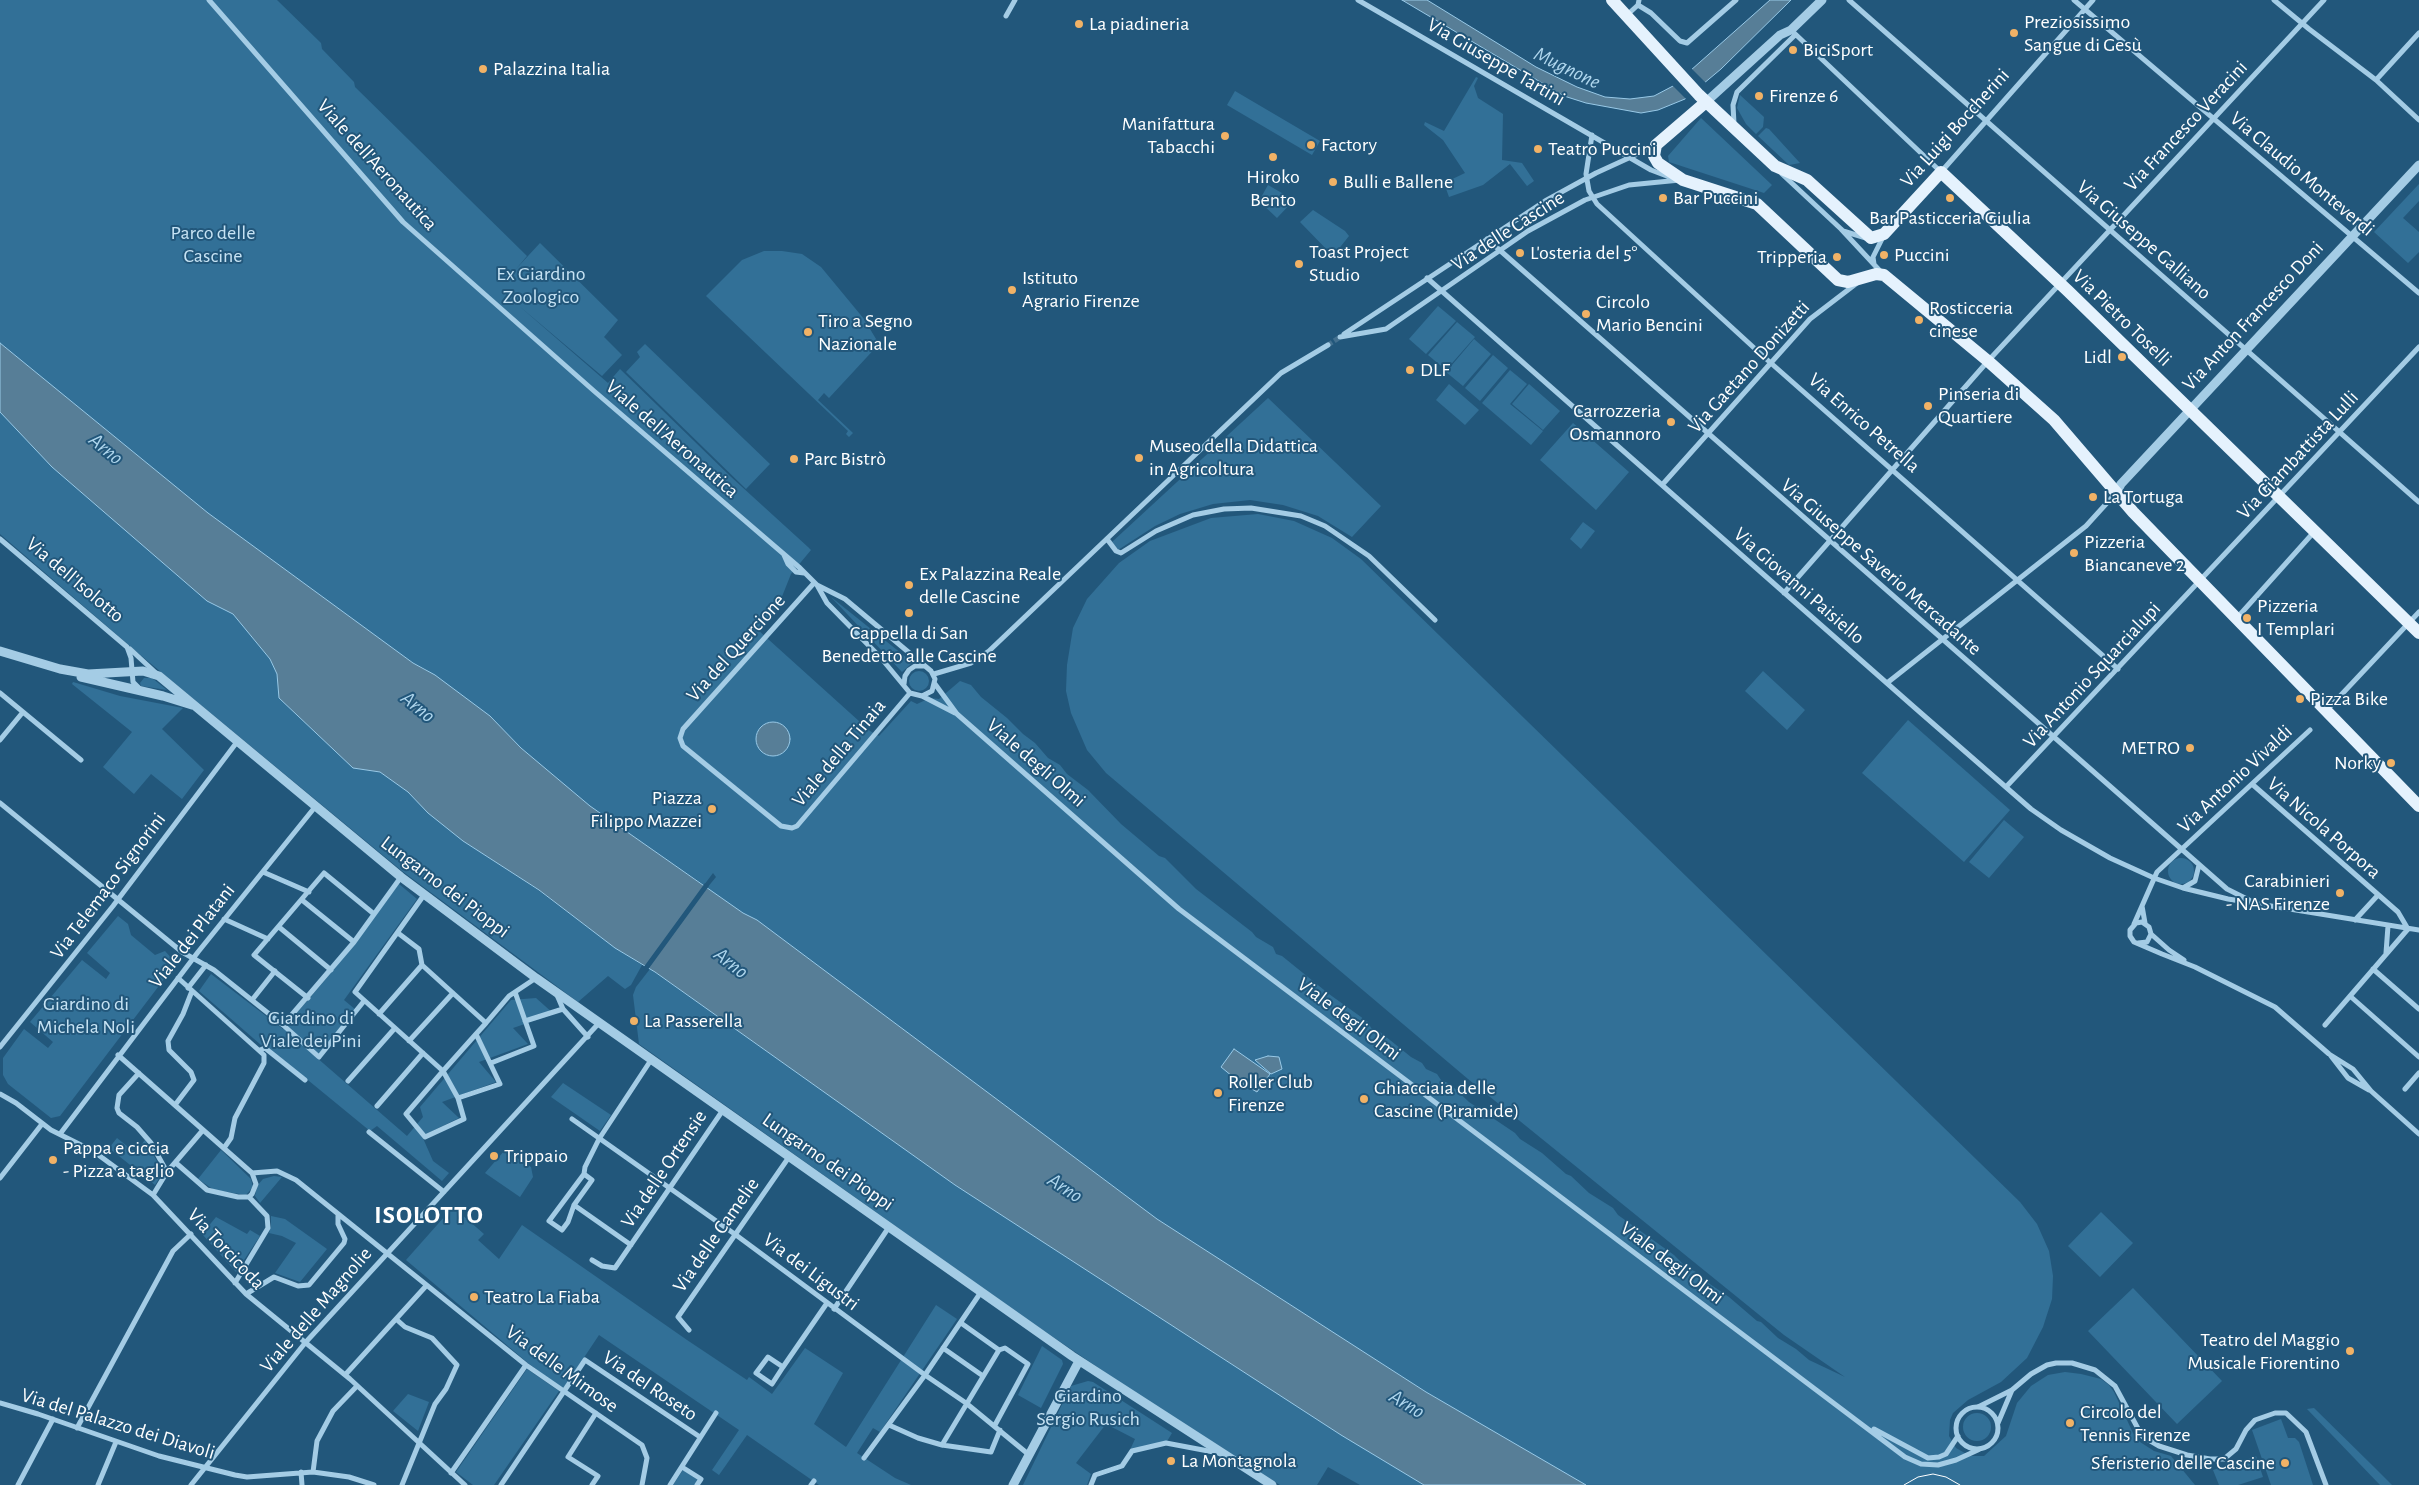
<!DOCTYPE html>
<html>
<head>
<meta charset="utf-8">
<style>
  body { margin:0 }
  canvas { display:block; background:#22577b }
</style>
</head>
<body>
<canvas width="2419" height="1485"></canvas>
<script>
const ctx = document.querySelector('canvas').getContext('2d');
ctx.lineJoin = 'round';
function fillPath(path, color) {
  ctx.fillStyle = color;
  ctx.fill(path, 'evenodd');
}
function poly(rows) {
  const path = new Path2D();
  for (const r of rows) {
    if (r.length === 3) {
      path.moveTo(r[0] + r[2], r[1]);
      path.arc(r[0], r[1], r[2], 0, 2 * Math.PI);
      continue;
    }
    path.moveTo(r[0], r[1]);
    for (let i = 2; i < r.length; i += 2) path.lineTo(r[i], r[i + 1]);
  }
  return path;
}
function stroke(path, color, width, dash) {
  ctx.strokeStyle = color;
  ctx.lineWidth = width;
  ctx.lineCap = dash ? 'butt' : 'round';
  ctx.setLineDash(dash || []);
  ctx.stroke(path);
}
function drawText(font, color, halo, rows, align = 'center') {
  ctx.font = font + ' "Alegreya Sans",sans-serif';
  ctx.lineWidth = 4;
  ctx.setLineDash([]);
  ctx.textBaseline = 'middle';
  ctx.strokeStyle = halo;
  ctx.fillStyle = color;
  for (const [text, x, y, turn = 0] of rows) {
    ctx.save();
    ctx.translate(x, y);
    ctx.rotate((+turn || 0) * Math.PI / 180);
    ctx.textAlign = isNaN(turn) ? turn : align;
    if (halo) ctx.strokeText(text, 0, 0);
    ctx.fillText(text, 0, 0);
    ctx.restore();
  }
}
fillPath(poly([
  [0,0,277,0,321,43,322,49,354,82,355,87,527,256,516,269,540,243,618,320,604,337,622,355,602,376,518,305,608,383,620,369,730,476,808,547,811,550,791,574,777,609,758,630,870,731,879,736,911,701,917,704,930,698,939,699,960,681,971,685,981,697,1007,718,1023,734,1035,743,1048,758,1060,765,1067,774,1088,790,1121,824,1159,856,1165,858,1196,889,1252,932,1256,937,1273,947,1276,954,1282,956,1329,994,1368,1022,1371,1028,1380,1032,1411,1057,1422,1063,1426,1069,1437,1074,1441,1080,1450,1084,1469,1102,1515,1133,1520,1139,1542,1153,1566,1174,1571,1176,1589,1193,1613,1208,1618,1215,1674,1255,1686,1267,1698,1273,1701,1278,1729,1297,1757,1321,1761,1322,1778,1338,1796,1349,1809,1360,1845,1377,1784,1335,1468,1079,1106,773,1087,750,1071,713,1066,691,1067,665,1073,628,1087,599,1119,563,1150,541,1211,518,1258,514,1294,521,1332,538,1361,559,2020,1202,2037,1224,2049,1251,2053,1276,2052,1299,2043,1327,2027,1358,2001,1382,1968,1400,1953,1413,1950,1420,1949,1436,1956,1448,1970,1456,1984,1456,2006,1436,2017,1403,2031,1386,2048,1375,2065,1372,2081,1374,2101,1379,2109,1385,2114,1392,2133,1433,2140,1442,2154,1451,2171,1456,2195,1485,1582,1485,1426,1392,1157,1219,757,920,743,913,707,888,716,877,713,873,704,885,590,806,521,748,490,716,425,669,413,663,208,513,0,343],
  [1476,77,1478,78,1474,86,1478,98,1503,114,1502,160,1522,163,1534,181,1527,186,1510,164,1483,185,1449,197,1444,183,1465,173,1443,140,1424,125,1425,122,1444,131],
  [1235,91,1320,141,1312,155,1227,105],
  [1740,95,1764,117,1763,127,1756,134,1746,124,1737,108],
  [1701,118,1772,185,1764,193,1669,162,1668,156],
  [1766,128,1769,129,1800,163,1789,165,1758,136],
  [2419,184,2419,201,2403,218,2419,232,2419,252,2408,263,2374,232],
  [1268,185,1294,200,1277,218,1259,201],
  [1313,210,1345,231,1349,236,1333,256,1300,222],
  [764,251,782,251,802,254,821,267,864,319,879,344,829,398,824,393,818,400,853,433,849,437,846,434,848,431,706,296,742,260],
  [1438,306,1456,321,1426,354,1409,339],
  [1457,322,1475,337,1446,370,1428,355],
  [1474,339,1491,354,1463,386,1446,372],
  [645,344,770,464,746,489,626,372,640,357,637,352],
  [1493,355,1508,368,1480,401,1465,388],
  [1510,370,1527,384,1510,404,1543,431,1531,445,1482,403],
  [1449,384,1479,410,1465,425,1436,400],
  [1529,384,1560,411,1543,430,1512,404],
  [1268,398,1381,506,1352,537,1318,516,1283,505,1250,500,1213,504,1180,514,1155,526,1118,550,1112,542],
  [0,412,52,467,207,601,233,614,270,659,277,674,279,698,353,768,380,772,408,792,429,813,463,841,538,890,615,948,642,965,631,985,625,989,608,976,578,1002,402,871,138,653,0,534],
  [1573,423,1629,472,1596,510,1540,460],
  [1583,522,1595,531,1581,549,1570,539],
  [831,597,912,662,912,663,902,672],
  [1763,671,1805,710,1787,730,1745,691],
  [919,681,10],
  [144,678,152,678,167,690,141,686,140,683],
  [73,682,120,696,183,708,162,729,204,770,182,799,151,774,134,794,103,767,132,732,72,684],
  [1908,720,2010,810,1964,862,1862,773],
  [2004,820,2024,837,1989,878,1969,862],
  [2181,871,13],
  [399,884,417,899,344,1000,356,1010,316,1057,407,1136,423,1117,420,1107,511,1000,536,998,554,1014,513,1028,528,1044,479,1062,496,1082,442,1102,459,1118,422,1136,433,1161,449,1173,442,1181,377,1126,370,1131,264,1044,261,1045,199,991,211,974,283,1029,325,980],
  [118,916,128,924,131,935,155,955,165,951,174,961,174,966,60,1116,51,1118,8,1084,3,1075,3,1058,24,1029,48,1048,53,1042,30,1022,82,960,106,979,110,973,87,953],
  [650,969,955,1185,1234,1366,1424,1485,1360,1485,1328,1467,1317,1485,1280,1485,1121,1383,1025,1318,639,1044,633,995,636,987],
  [563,1083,611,1115,600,1131,551,1097],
  [117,1138,132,1150,137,1150,145,1140,163,1172,155,1185,109,1148],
  [221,1150,251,1179,253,1187,246,1195,214,1190,198,1179],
  [505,1150,531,1167,533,1177,520,1197,485,1173],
  [274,1176,282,1177,260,1203,255,1196,257,1186,263,1179],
  [453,1207,484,1234,478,1240,499,1259,522,1225,687,1340,747,1380,749,1377,772,1394,805,1348,843,1373,814,1424,846,1447,936,1305,957,1319,880,1432,873,1428,857,1453,895,1478,911,1485,819,1485,747,1435,719,1475,712,1470,739,1430,599,1335,563,1389,528,1363,406,1260],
  [2101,1212,2133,1243,2100,1277,2068,1246],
  [271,1216,285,1219,327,1249,300,1282,275,1273,296,1243,282,1236,269,1233,271,1225],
  [216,1217,247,1234,250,1230,260,1236,236,1272,202,1234],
  [2133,1288,2222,1381,2177,1424,2088,1331],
  [1042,1346,1062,1360,1063,1364,1041,1408,1018,1395],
  [527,1369,559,1391,494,1485,473,1485,456,1472],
  [1088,1381,1093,1382,1172,1433,1166,1443,1130,1450,1135,1439,1106,1424,1076,1463,1091,1474,1087,1485,1023,1485,1071,1386],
  [408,1394,429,1402,418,1431,393,1411],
  [2314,1408,2373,1466,2392,1485,2380,1485,2307,1409],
  [1977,1427,14],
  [2281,1419,2288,1438,2295,1438,2299,1442,2313,1485,2271,1485,2252,1430],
  [2256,1456,2263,1477,2238,1485,2219,1485,2213,1470],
  [683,1470,698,1480,695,1485,673,1485]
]), '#327097');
const water = poly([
  [1402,0,1427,0,1536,67,1577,87,1605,97,1630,99,1654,96,1673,86,1770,0,1791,0,1721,69,1685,99,1658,110,1641,113,1586,103,1564,96,1402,0],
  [0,343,208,513,413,663,435,675,490,716,521,748,590,806,743,913,757,920,1157,1219,1426,1392,1586,1485,1424,1485,1341,1435,955,1185,655,972,615,948,539,890,463,841,428,813,408,792,380,772,353,768,279,698,277,674,270,659,233,614,207,601,52,467,0,412,0,343],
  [773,739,17],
  [1234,1049,1270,1074,1257,1092,1238,1081,1221,1067,1234,1049],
  [1268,1056,1279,1057,1282,1069,1271,1074,1255,1060,1268,1056]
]);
fillPath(water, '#577e97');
stroke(water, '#98c9e7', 1);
fillPath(poly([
  [1690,67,1707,84,1687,100,1671,84],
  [705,883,709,886,647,971,643,968]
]), '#22577b');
stroke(poly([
  [1328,345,1340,337]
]), '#43708f', 5, [5, 2.5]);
stroke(poly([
  [209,0,403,222,594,391,800,568,817,585,845,599,931,671,935,679,932,691,922,696,910,693,881,658,827,603,817,585],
  [1358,0,1651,170,1672,178],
  [1849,0,2419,502],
  [2074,0,2419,293],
  [2274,0,2309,29,2376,80,2419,120],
  [1638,5,1651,13,1680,41,1687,43,1736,0],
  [1627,15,1638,5,1639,0],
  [1006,16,1015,0],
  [1791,30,1941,172,2093,0],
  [2376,80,2419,33],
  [1734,124,1733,105,1737,92,1795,35],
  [1592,135,1586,174,1589,191,1597,204,1764,357,2118,669],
  [1782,174,1841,229,1881,272],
  [1843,231,1866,238],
  [1487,239,2227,889,2249,900],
  [1874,264,1873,257,1884,235],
  [1427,278,1914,707,2031,809,2061,830,2110,858,2154,878,2183,888,2228,899,2419,930],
  [1344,334,1545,201,1596,173,1655,146],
  [1340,337,1386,329,1528,231,1585,200,1629,185,1680,180],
  [1662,485,1810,319,1857,283],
  [0,539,127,647,131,658,133,682,139,688],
  [1107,539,1116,551,1121,553,1156,531,1193,515,1224,509,1251,508,1301,516,1325,526,1369,556,1435,620],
  [784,555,788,564,796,572,804,573],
  [814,583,683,729,680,738,683,746,781,826,792,828,797,826,910,693],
  [1784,593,1988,361,2324,0],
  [2236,619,2314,532],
  [130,649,157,674],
  [934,674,971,663,989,651,1281,373,1328,345],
  [1887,683,2086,526,2116,493],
  [904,684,905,676,909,670,915,666,923,666],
  [935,684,957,714,1179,909,1905,1457,1921,1464,1938,1465,1956,1460,1980,1449],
  [0,693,81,760],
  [922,696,955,713],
  [2326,711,2419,612],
  [0,740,23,712],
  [2252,784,2398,912,2408,929],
  [2006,787,2419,347],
  [0,803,182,952,214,970,283,1025,319,1057,364,1001],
  [263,872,309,892],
  [2183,888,2195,881,2199,865],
  [424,895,355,992,443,1071,458,1098,464,1119,425,1137,406,1114,443,1071,476,1034,486,1023,509,996,536,978],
  [302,900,354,942],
  [2142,906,2145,923],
  [224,919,268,939],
  [2355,920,2378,895],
  [2134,924,2157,872,2310,730],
  [279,927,331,970],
  [398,933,419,949,422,965],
  [2151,934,2169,950,2184,960],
  [2138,943,2147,942,2151,934,2149,927,2142,922,2136,923,2130,930,2130,936,2134,942,2162,954,2195,967,2275,1007,2329,1054,2353,1069,2371,1091,2419,1134],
  [2386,953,2388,926],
  [422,965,486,1023],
  [2373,969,2419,1009],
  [178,978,264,1055,264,1063,235,1118,231,1138,224,1148],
  [188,988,206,965],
  [557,995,563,1009,588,1037],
  [2350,996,2419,1057],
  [308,998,254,955,324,873,374,914],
  [252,1000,275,971],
  [379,1014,422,965],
  [525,1021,563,1009],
  [283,1025,354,942,401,877],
  [2325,1025,2408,929],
  [409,1041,453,993],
  [0,1047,113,906,237,742],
  [260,1050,265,1048,305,1080],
  [118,1055,252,1173,277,1171,296,1180,526,1365,642,1445,647,1458,642,1485],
  [2331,1056,2348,1078,2369,1090],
  [491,1063,534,1046,515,992],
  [139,1073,119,1095,117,1108,119,1113,137,1127,151,1143,167,1172],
  [348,1081,395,1028],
  [2405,1089,2419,1073],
  [0,1094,16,1103,51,1130,93,1151,153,1195,246,1294,350,1379,465,1485],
  [458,1098,500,1084,476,1034],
  [175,1105,194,1080,191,1072,169,1050,168,1041,183,1014,192,991],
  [377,1106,423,1053],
  [572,1119,736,1235,925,1375,966,1403,1028,1454],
  [369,1132,444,1192],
  [60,1134,198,952,315,807],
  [176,1163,207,1190,238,1197,249,1197,252,1194,256,1184,252,1173],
  [584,1174,592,1180,574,1205,568,1222,562,1230,549,1221,584,1174],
  [584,1174,585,1167,599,1139,651,1060],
  [0,1178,42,1124],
  [153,1195,167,1172,203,1130],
  [574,1205,631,1245],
  [592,1260,602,1266,615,1268,723,1110],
  [235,1283,268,1228,267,1216,249,1197],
  [246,1294,274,1277,298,1286,309,1285,344,1243,345,1239,338,1224,338,1215],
  [834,1309,889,1227],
  [396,1319,405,1327,432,1338,457,1365,446,1389,435,1404,402,1485],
  [961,1323,999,1350,1005,1348,1028,1364,995,1425],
  [689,1330,678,1317,789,1157],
  [943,1348,983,1376],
  [783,1367,772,1384,756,1373,768,1357,783,1367,827,1303],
  [345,1375,426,1286],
  [0,1403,38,1414,159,1456,235,1475,247,1477,313,1472,349,1477,374,1485],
  [1978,1407,2012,1390,2031,1374,2047,1365,2056,1363,2072,1363,2095,1370,2115,1386,2142,1436,2159,1446,2187,1455,2210,1459,2224,1459,2236,1449,2246,1430,2255,1420,2275,1413,2286,1413,2306,1432,2326,1485],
  [1977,1428,21],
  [1998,1423,2012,1390],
  [889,1425,918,1438,942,1445,991,1452,1000,1430],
  [77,1428,173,1251,191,1234],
  [1874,1429,1928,1458,1939,1457,1946,1454,1958,1436],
  [942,1445,999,1350],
  [864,1458,925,1375,981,1292],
  [682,1467,701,1479,697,1485],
  [301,1472,302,1485],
  [313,1472,317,1441,333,1411,357,1386],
  [451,1473,526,1365],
  [18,1485,53,1419],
  [98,1485,116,1442],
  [191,1485,305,1343,599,1023],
  [501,1485,585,1360,700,1437],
  [592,1485,598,1476,568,1457,596,1413],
  [670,1485,716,1413],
  [811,1485,814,1481],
  [1091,1485,1095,1475,1122,1466,1132,1451,1166,1443,1219,1453]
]), '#a4cce5', 5);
stroke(poly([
  [1706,102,1780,35,1791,30,1822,0],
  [2116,493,2121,484,2419,165],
  [0,651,60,669,88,674,143,671,159,676,401,877,536,978,1072,1356,1272,1485],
  [81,677,163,696,192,705],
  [1013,1485,1079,1361]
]), '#a4cce5', 9);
stroke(poly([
  [1612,0,1699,95,1775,166,1807,180,1871,238,1884,234,1941,172,2068,291,2419,633],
  [1706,102,1656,145,1654,156,1658,163,1683,180,1757,204,1838,280,1848,282,1876,274,1884,275,1988,361,2054,420,2133,512,2419,806]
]), '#e5f2fd', 12);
stroke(poly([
  [1904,1485,1918,1477,1933,1474,1946,1477,1960,1485]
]), '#fff', 1);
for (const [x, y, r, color] of [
  [1079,24,5,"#f1b266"],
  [2014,33,5,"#f1b266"],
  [1793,50,5,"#f1b266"],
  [483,69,5,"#f1b266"],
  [1759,96,5,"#f1b266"],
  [1225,136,5,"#f1b266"],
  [1311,145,5,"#f1b266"],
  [1538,149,5,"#f1b266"],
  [1273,157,5,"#f1b266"],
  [1333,182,5,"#f1b266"],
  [1663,198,5,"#f1b266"],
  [1950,198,5,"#f1b266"],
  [1520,253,5,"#f1b266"],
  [1884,255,5,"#f1b266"],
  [1837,257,5,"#f1b266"],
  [1299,264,5,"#f1b266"],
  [1012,290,5,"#f1b266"],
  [1586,314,5,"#f1b266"],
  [1919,320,5,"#f1b266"],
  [808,332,5,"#f1b266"],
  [2122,357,5,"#f1b266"],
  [1410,370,5,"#f1b266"],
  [1928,406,5,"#f1b266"],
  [1671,422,5,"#f1b266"],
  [1139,458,5,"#f1b266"],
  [794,459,5,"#f1b266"],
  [2093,497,5,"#f1b266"],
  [2074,553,5,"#f1b266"],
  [909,585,5,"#f1b266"],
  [909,613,5,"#f1b266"],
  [2247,618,5,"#f1b266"],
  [2300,699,5,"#f1b266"],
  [2190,748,5,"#f1b266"],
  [2391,763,5,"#f1b266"],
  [712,809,5,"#f1b266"],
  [2340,893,5,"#f1b266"],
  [634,1021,5,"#f1b266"],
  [1218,1093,5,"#f1b266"],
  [1364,1099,5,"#f1b266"],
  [494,1156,5,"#f1b266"],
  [53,1160,5,"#f1b266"],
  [474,1297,5,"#f1b266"],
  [2350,1351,5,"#f1b266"],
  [2070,1423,5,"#f1b266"],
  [1171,1461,5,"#f1b266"],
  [2285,1463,5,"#f1b266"]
]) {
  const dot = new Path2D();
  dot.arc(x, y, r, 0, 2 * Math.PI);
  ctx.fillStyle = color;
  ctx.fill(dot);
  stroke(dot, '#22577b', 2);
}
drawText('20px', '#fff', '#22577b', [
  ["Preziosissimo",2024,22],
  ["Sangue di Gesù",2024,45],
  ["La piadineria",1089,24],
  ["BiciSport",1803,50],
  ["Palazzina Italia",493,69],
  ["Firenze 6",1769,96],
  ["Manifattura",1215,124,"right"],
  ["Tabacchi",1215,147,"right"],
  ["Factory",1321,145],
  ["Teatro Puccini",1548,149],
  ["Hiroko",1273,177,"center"],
  ["Bento",1273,200,"center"],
  ["Bulli e Ballene",1343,182],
  ["Bar Puccini",1673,198],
  ["Bar Pasticceria Giulia",1950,218,"center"],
  ["Toast Project",1309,252],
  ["Studio",1309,275],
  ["L'osteria del 5°",1530,253],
  ["Puccini",1894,255],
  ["Tripperia",1827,257,"right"],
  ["Istituto",1022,278],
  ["Agrario Firenze",1022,301],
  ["Circolo",1596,302],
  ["Mario Bencini",1596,325],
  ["Rosticceria",1929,308],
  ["cinese",1929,331],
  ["Tiro a Segno",818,321],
  ["Nazionale",818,344],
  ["Lidl",2112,357,"right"],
  ["DLF",1420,370],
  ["Pinseria di",1938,394],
  ["Quartiere",1938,417],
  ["Carrozzeria",1661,411,"right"],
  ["Osmannoro",1661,434,"right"],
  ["Museo della Didattica",1149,446],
  ["in Agricoltura",1149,469],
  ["Parc Bistrò",804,459],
  ["La Tortuga",2103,497],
  ["Pizzeria",2084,542],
  ["Biancaneve 2",2084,565],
  ["Ex Palazzina Reale",919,574],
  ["delle Cascine",919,597],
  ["Pizzeria",2257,606],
  ["I Templari",2257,629],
  ["Cappella di San",909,633,"center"],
  ["Benedetto alle Cascine",909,656,"center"],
  ["Pizza Bike",2310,699],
  ["METRO",2180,748,"right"],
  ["Norky",2381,763,"right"],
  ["Piazza",702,798,"right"],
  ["Filippo Mazzei",702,821,"right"],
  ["Carabinieri",2330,881,"right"],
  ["- NAS Firenze",2330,904,"right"],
  ["La Passerella",644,1021],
  ["Roller Club",1228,1082],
  ["Firenze",1228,1105],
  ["Ghiacciaia delle",1374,1088],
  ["Cascine (Piramide)",1374,1111],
  ["Pappa e ciccia",63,1148],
  ["- Pizza a taglio",63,1171],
  ["Trippaio",504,1156],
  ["Teatro La Fiaba",484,1297],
  ["Teatro del Maggio",2340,1340,"right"],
  ["Musicale Fiorentino",2340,1363,"right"],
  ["Circolo del",2080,1412],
  ["Tennis Firenze",2080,1435],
  ["La Montagnola",1181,1461],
  ["Sferisterio delle Cascine",2275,1463,"right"]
], 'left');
drawText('20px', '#fff', '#22577b', [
  ["Via Giuseppe Tartini",1496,62,30],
  ["Via Francesco Veracini",2186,126,-47],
  ["Via Luigi Boccherini",1955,128,-48],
  ["Viale dell'Aeronautica",377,165,48],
  ["Via Claudio Monteverdi",2302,174,40],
  ["Via delle Cascine",1508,231,-33],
  ["Via Giuseppe Galliano",2144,240,41],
  ["Via Anton Francesco Doni",2253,316,-47],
  ["Via Pietro Toselli",2122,318,44],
  ["Via Gaetano Donizetti",1749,367,-48],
  ["Via Enrico Petrella",1864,423,41],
  ["Viale dell'Aeronautica",672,439,41],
  ["Via Giambattista Lulli",2298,455,-47],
  ["Via Giuseppe Saverio Mercadante",1881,567,41],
  ["Via dell'Isolotto",75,580,40],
  ["Via Giovanni Paisiello",1799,586,41],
  ["Via del Quercione",736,648,-48],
  ["Via Antonio Squarcialupi",2092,675,-47],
  ["Viale della Tinaia",839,753,-50],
  ["Viale degli Olmi",1036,763,41],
  ["Via Antonio Vivaldi",2235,779,-43],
  ["Via Nicola Porpora",2324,828,41],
  ["Via Telemaco Signorini",108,886,-53],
  ["Lungarno dei Pioppi",445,887,37],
  ["Viale dei Platani",192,936,-52],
  ["Viale degli Olmi",1349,1019,37],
  ["Lungarno dei Pioppi",828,1162,35],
  ["Via delle Ortensie",664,1169,-56],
  ["Via delle Camelie",716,1235,-55],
  ["Via Torcicoda",226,1249,47],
  ["Viale degli Olmi",1672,1263,37],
  ["Via dei Ligustri",811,1272,37],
  ["Viale delle Magnolie",316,1310,-49],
  ["Via delle Mimose",562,1369,36],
  ["Via del Roseto",650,1386,34],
  ["Via del Palazzo dei Diavoli",118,1424,17]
]);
drawText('20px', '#c7e3f4', '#22577b', [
  ["Parco delle",213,233],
  ["Cascine",213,256],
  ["Ex Giardino",541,274],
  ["Zoologico",541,297],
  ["Giardino di",86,1004],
  ["Michela Noli",86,1027],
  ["Giardino di",311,1018],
  ["Viale dei Pini",311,1041],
  ["Giardino",1088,1396],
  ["Sergio Rusich",1088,1419]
]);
drawText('italic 21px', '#afd6ed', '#22577b', [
  ["Mugnone",1567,68,26],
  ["Arno",106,449,40],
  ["Arno",418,707,39],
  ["Arno",731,963,38],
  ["Arno",1065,1188,33],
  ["Arno",1407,1404,31]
]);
ctx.letterSpacing = '1px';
drawText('bold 25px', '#fff', '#22577b', [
  ["ISOLOTTO",429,1215]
]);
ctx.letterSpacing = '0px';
</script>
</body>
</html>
